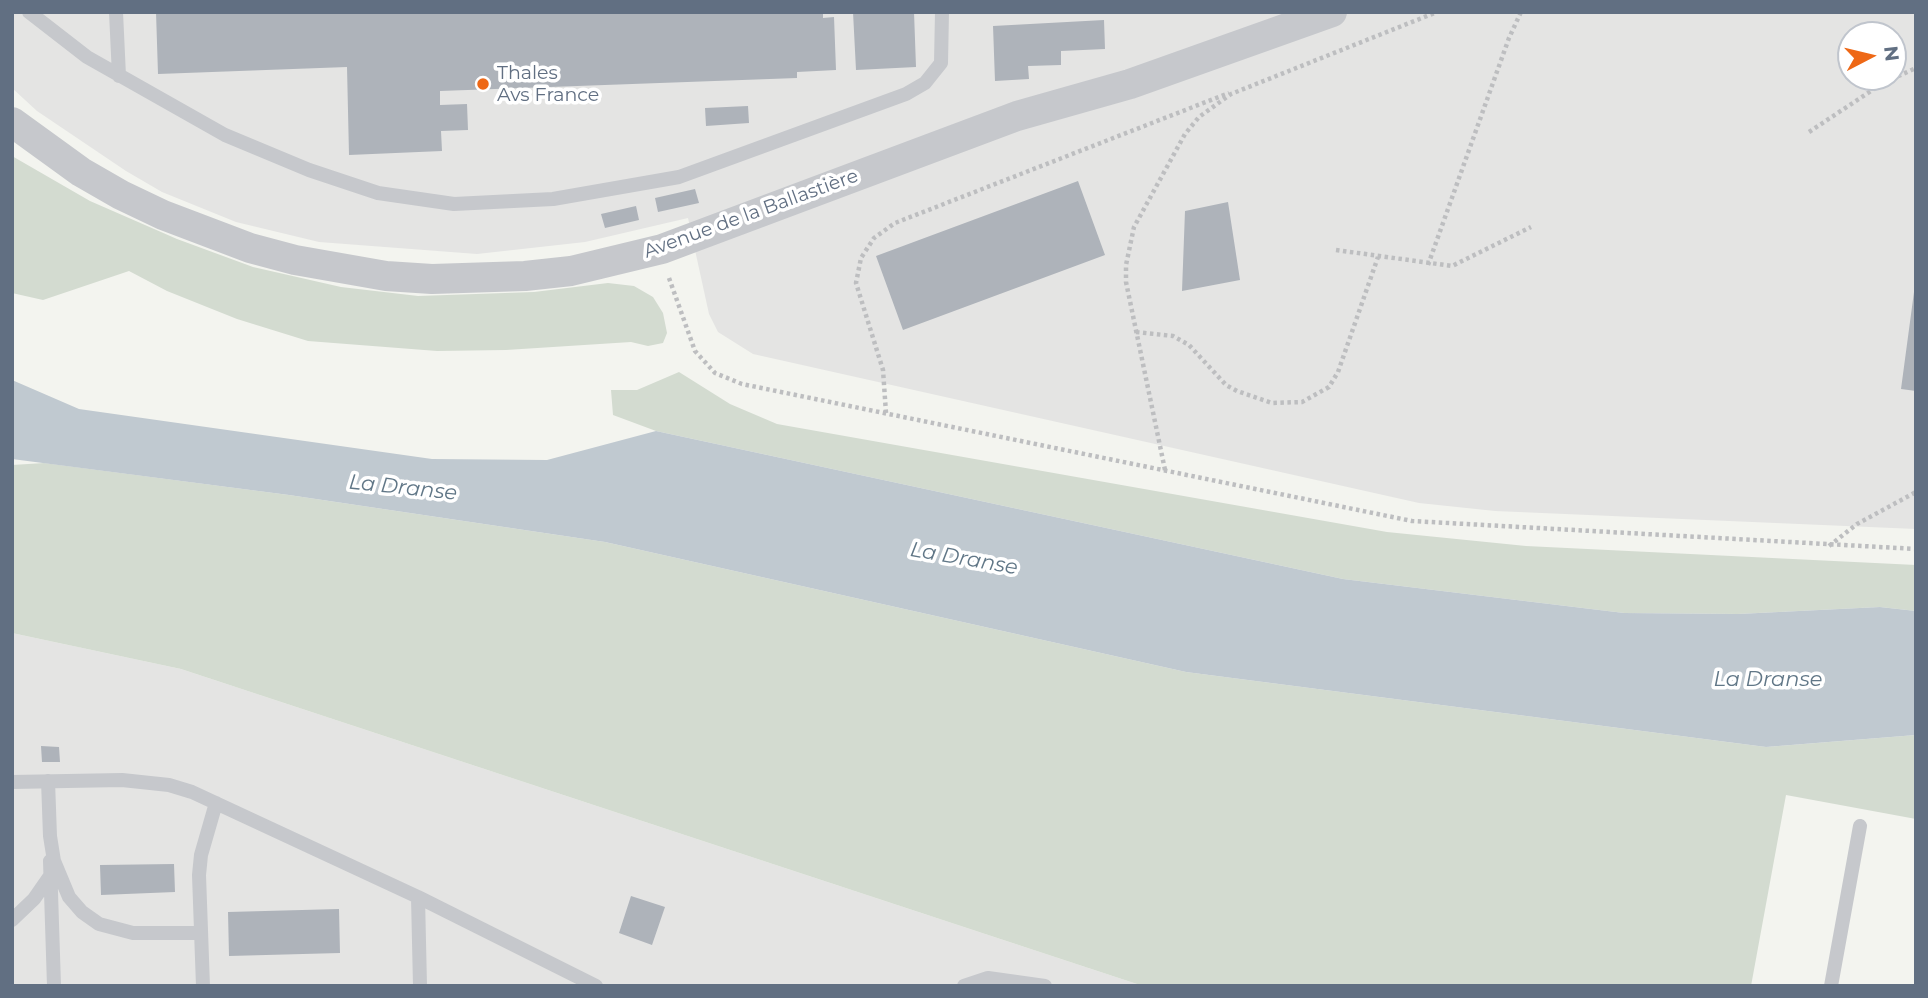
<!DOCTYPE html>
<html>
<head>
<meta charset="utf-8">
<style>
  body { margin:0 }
  #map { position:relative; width:1928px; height:998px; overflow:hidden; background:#f3f4ef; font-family:Montserrat,sans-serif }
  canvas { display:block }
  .frame { position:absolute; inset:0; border:14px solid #616f82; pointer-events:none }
  .north { position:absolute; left:1837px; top:21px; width:70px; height:70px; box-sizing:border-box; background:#fff; border:2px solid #c0c5cd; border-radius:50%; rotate:83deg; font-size:19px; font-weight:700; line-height:28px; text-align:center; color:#616f82 }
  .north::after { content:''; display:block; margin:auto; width:24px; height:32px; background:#ee6816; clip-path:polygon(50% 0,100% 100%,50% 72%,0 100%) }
</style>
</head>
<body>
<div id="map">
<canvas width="1928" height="998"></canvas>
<div class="frame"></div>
<div class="north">N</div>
</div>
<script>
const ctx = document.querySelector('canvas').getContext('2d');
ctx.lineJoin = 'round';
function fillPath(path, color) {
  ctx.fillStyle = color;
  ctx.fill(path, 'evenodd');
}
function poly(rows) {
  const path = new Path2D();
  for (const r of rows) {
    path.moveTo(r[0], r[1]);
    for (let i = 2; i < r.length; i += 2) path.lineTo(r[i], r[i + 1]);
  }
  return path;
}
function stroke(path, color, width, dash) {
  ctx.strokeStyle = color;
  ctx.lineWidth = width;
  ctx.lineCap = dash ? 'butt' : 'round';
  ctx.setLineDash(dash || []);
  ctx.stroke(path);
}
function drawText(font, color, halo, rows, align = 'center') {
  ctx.font = font + ' Montserrat,sans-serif';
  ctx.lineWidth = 7;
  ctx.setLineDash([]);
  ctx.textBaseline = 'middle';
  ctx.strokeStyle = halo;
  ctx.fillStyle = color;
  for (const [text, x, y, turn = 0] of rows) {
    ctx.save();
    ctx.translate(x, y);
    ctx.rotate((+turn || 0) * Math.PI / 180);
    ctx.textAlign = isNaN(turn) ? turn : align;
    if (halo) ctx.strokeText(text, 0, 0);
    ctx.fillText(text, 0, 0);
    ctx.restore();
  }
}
fillPath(poly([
  [12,12,1916,12,1916,529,1495,511,1419,503,753,354,718,332,709,314,688,218,585,242,477,254,319,242,236,222,162,192,126,171,37,111,12,88],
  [1851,35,1893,35,1893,77,1851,77],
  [12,633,181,669,1143,986,12,986]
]), '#e4e4e3');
fillPath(poly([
  [12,156,90,201,177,239,253,267,341,287,418,296,534,292,608,283,634,286,653,297,663,313,667,333,663,343,648,346,631,342,506,350,437,351,308,341,237,319,167,291,129,271,43,300,12,293],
  [679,372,730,404,777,424,1387,532,1526,546,1916,565,1916,611,1880,607,1738,614,1624,613,1343,579,656,431,613,415,611,390,637,390],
  [44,463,289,495,605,542,1186,672,1766,747,1916,735,1916,819,1786,795,1751,986,1143,986,181,669,12,633,12,465]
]), '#d3dbd0');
fillPath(poly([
  [12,380,79,409,432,459,547,460,656,431,1343,579,1624,613,1738,614,1880,607,1916,611,1916,735,1766,747,1186,672,605,542,289,495,12,459]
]), '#c0c9d0');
fillPath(poly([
  [156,12,823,12,823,18,834,17,836,70,797,72,797,78,440,91,440,105,467,104,468,130,441,131,442,151,349,155,347,67,158,74],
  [853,12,914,12,916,67,856,70],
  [1104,20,1105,49,1061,51,1061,65,1028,66,1029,79,995,81,993,26],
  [748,106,749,123,706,126,705,108],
  [1078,181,1105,255,903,330,876,256],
  [695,189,699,203,658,212,655,198],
  [1228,202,1240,280,1182,291,1185,211],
  [636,206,639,220,605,228,601,214],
  [1914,292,1916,292,1916,391,1901,389],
  [41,746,59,747,60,762,42,762],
  [174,864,175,892,101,895,100,865],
  [631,896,665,907,652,945,619,933],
  [339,909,340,953,229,956,228,912]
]), '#aeb3ba');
stroke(poly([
  [1809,132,1883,83,1916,68],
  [1336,250,1452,266,1531,227],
  [1428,265,1509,38,1521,12],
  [669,278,695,351,715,373,742,384,1412,521,1916,549],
  [1136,332,1173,336,1189,345,1226,385,1237,391,1272,403,1302,402,1329,387,1338,372,1378,257],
  [886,413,883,370,856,283,861,258,874,238,895,223,1229,93],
  [1165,470,1126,282,1126,265,1134,227,1185,134,1199,117,1231,94,1437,12],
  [1829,546,1857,524,1916,492]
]), '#bdbec0', 4.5, [3.5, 3.5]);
stroke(poly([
  [29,12,87,57,225,135,309,170,378,193,454,204,553,199,679,177,906,94,925,83,941,63,942,12],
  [116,12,119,76],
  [48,781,50,836,54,861,69,897,82,912,99,924,133,933,200,933],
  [12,782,122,780,169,785,192,792,418,897,596,986],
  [50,861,54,986],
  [418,897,420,986],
  [12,920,34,899,50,876],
  [203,986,199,875,201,855,216,803],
  [964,986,988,978,1045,986],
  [1831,986,1860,826]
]), '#c6c8cc', 14);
stroke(poly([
  [12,122,81,172,121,195,163,215,250,248,295,260,386,276,432,279,525,276,571,271,662,249,1017,116,1130,84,1332,12]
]), '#c6c8cc', 30);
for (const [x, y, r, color] of [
  [483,84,7,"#ee6816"]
]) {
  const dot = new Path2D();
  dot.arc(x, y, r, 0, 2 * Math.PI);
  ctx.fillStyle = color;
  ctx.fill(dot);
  stroke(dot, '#fff', 2.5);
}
drawText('19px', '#616f82', '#fff', [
  ["Thales",497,73],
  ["Avs France",497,95]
], 'left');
drawText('19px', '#616f82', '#fff', [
  ["Avenue de la Ballastière",751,214,-20]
]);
drawText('italic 21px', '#617787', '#fff', [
  ["La Dranse",403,488,6],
  ["La Dranse",964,559,10],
  ["La Dranse",1768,680]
]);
</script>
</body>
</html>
